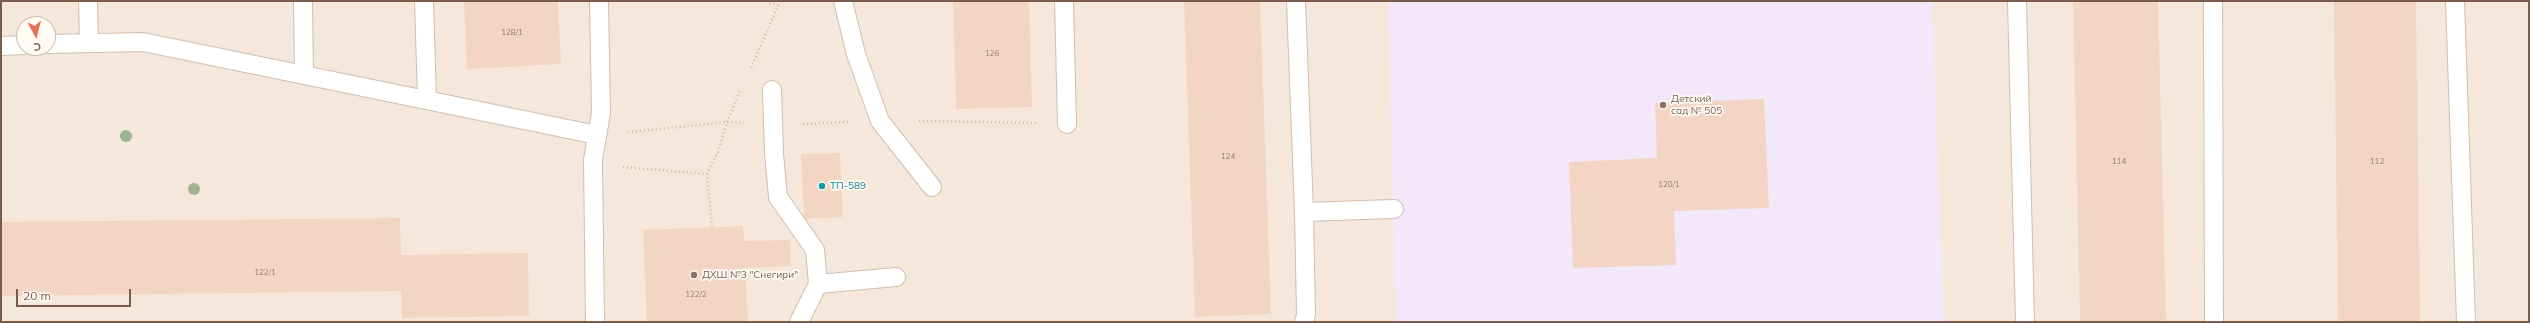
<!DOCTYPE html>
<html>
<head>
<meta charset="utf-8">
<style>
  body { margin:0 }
  #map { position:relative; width:2530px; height:323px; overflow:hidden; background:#fdf6ec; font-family:Mulish,sans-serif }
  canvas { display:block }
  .frame { position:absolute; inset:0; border:2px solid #7a5c4d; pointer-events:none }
  .north { position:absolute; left:16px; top:16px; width:40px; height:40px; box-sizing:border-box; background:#fffaf3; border:1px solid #cabbb1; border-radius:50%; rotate:173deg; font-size:11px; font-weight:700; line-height:16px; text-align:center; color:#7a5c4d }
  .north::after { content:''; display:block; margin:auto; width:14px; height:18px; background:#e76f51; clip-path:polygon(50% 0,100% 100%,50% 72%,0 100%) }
  .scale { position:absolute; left:16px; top:289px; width:115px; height:18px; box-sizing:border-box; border:2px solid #7a5c4d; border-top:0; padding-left:5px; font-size:12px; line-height:14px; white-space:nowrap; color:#7a5c4d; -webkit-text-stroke:3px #fffaf3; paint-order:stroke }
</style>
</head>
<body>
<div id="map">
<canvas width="2530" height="323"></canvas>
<div class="frame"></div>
<div class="north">С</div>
<div class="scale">20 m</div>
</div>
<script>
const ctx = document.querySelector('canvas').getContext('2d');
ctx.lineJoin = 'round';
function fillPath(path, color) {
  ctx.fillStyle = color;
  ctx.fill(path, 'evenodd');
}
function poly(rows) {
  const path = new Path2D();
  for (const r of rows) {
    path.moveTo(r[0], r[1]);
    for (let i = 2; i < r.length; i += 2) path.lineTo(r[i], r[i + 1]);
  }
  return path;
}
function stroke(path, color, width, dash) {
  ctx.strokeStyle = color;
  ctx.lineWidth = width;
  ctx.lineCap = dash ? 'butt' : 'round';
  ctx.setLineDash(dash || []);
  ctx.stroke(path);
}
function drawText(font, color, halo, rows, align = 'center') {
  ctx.font = font + ' Mulish,sans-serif';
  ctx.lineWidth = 3.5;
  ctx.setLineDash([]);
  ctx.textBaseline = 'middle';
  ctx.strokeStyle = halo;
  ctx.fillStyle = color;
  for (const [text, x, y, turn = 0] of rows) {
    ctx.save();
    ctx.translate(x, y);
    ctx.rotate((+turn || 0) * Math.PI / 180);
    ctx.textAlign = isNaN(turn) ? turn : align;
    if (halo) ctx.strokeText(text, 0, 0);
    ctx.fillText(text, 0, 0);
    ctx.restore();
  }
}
fillPath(poly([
  [1,1,2529,1,2529,322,1,322],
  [24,24,48,24,48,48,24,48]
]), '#f5e8da');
fillPath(poly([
  [1388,1,1932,1,1944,322,1396,322]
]), '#f3e8fa');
fillPath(poly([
  [464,1,558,1,561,64,467,69],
  [953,1,1029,1,1032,107,956,109],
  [1184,1,1260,1,1271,314,1195,317],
  [2073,1,2158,1,2166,322,2080,322],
  [2334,1,2416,1,2420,322,2338,322],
  [1764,99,1769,208,1674,211,1676,265,1573,268,1569,162,1657,158,1655,103],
  [840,153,843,217,804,219,801,154],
  [400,218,401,255,528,253,529,316,402,318,401,291,1,296,1,222],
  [743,226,744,241,790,240,791,266,745,268,748,322,647,322,643,230]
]), '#f3d5c3');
const lane = poly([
  [88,1,89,43],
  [303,1,304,74],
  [424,1,427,99],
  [843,1,856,54,880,121,932,187],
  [1064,1,1067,124],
  [1296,1,1304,212,1306,315,1304,322],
  [2017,1,2025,322],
  [2213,1,2214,322],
  [2455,1,2466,322],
  [48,44,143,42,597,135],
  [1,46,24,45],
  [772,90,774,153,778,197,815,250,818,284],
  [1304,212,1394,209],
  [595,322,593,160,601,113,599,1],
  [799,322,818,284,896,277]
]);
stroke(lane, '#d1beb0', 20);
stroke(poly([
  [766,1,779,6],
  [751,68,780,1],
  [919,121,1038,123],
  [803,124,848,122],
  [628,132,727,122,744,123],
  [623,167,707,174,712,227],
  [707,174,718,152,727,122,741,89]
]), '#d9b8a5', 2.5, [1, 3]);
stroke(lane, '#fff', 18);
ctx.fillStyle = '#a0b28e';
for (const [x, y] of [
  [126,136],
  [194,189]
]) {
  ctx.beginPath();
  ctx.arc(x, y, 6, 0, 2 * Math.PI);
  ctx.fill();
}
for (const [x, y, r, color] of [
  [1663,105,4,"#8d6e63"],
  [822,186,4,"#0f9aa8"],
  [694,275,4,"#8d6e63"]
]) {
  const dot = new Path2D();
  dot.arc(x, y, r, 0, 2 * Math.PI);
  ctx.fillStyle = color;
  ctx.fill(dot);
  stroke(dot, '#fffaf3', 1.5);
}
drawText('8px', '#987a6a', null, [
  ["128/1",512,33],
  ["126",992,54],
  ["124",1228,157],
  ["114",2119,162],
  ["112",2377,162],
  ["120/1",1669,185],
  ["122/1",265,273],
  ["122/2",696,295]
]);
drawText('10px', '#785e54', '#fffaf3', [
  ["Детский",1671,99],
  ["сад № 505",1671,111],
  ["ДХШ №3 \"Снегири\"",702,275]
], 'left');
drawText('10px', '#0d838f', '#fffaf3', [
  ["ТП-589",830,186]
], 'left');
</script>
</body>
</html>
